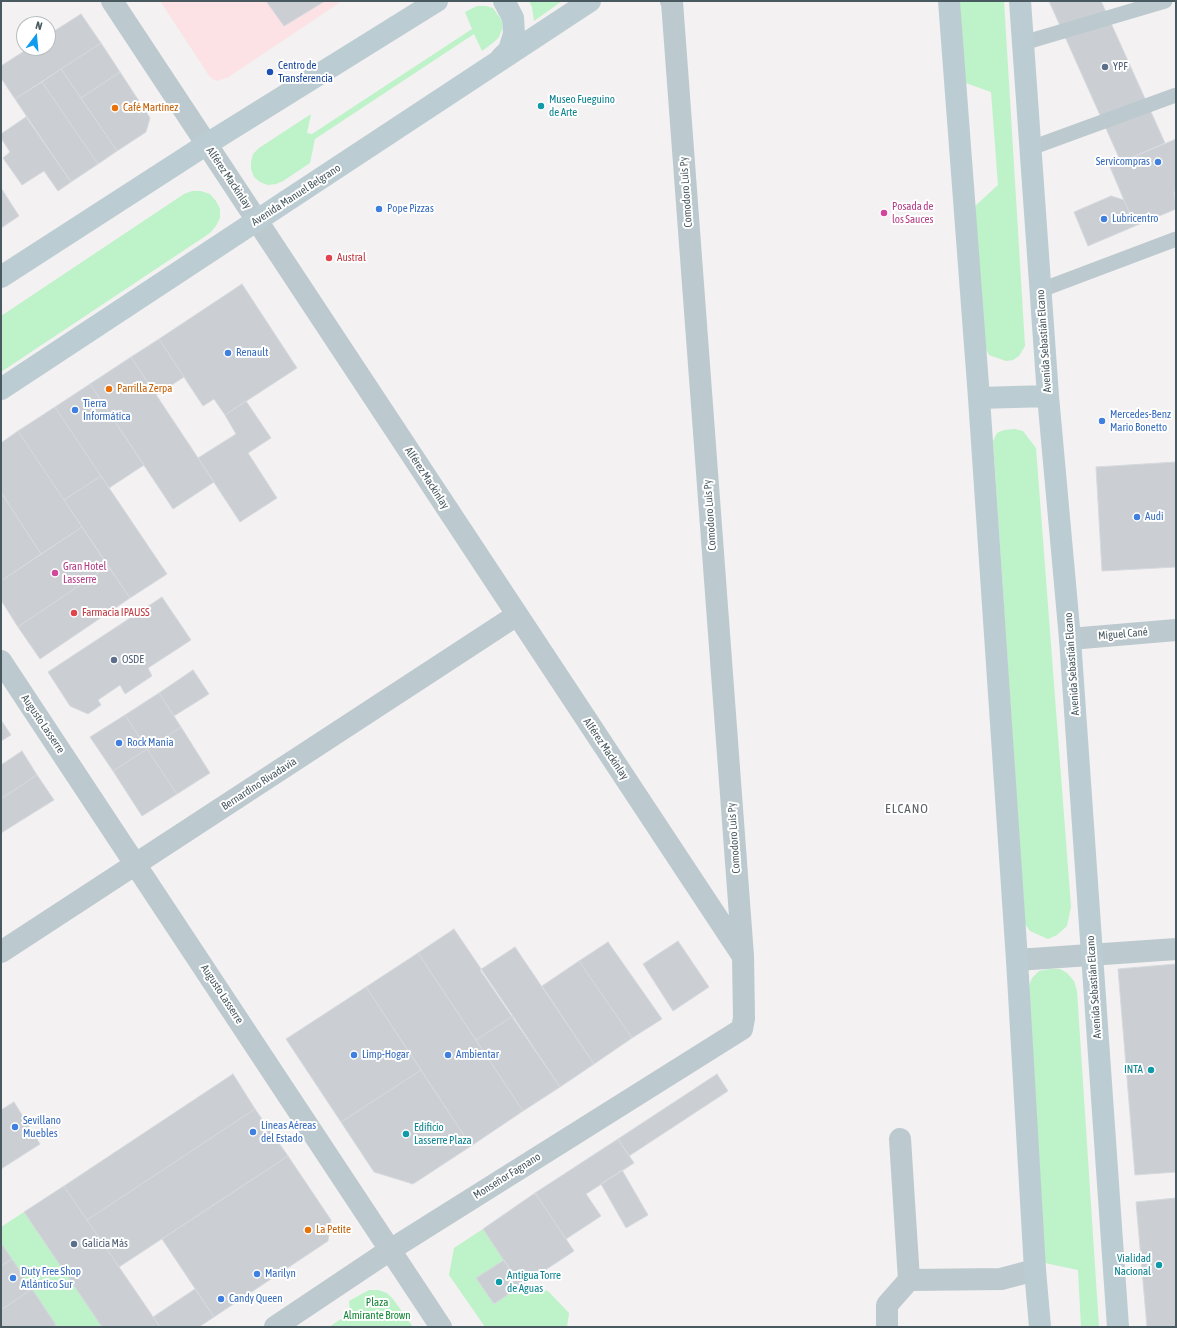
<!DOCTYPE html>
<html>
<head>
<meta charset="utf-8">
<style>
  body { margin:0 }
  #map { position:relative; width:1177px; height:1328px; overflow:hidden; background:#f3f1f1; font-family:"Asap Condensed",sans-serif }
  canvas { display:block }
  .frame { position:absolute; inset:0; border:2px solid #485960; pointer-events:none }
  .north { position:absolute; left:16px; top:16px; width:40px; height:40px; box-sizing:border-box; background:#fff; border:1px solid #b6bdbf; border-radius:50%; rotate:16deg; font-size:11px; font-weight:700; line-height:16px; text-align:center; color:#485960 }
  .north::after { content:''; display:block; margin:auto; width:14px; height:18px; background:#109cee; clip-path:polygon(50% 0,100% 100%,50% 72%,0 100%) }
</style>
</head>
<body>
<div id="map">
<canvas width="1177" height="1328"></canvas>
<div class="frame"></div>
<div class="north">N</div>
</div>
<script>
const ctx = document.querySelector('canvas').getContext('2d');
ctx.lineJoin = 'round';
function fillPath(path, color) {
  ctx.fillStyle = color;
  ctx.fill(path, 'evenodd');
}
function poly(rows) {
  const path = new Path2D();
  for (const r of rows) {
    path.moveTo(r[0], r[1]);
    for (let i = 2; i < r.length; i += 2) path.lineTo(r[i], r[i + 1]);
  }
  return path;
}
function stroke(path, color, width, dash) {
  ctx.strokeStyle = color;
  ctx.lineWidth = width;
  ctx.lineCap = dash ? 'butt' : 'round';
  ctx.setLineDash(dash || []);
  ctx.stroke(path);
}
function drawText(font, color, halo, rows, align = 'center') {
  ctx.font = font + ' "Asap Condensed",sans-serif';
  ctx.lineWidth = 4;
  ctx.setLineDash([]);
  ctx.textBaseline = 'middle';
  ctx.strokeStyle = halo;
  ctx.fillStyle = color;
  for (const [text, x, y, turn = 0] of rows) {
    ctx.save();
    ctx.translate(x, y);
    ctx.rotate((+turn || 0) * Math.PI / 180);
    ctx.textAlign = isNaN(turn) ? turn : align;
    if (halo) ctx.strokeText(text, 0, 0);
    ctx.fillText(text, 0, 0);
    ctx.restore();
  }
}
fillPath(poly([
  [160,1,342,1,227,78,216,81,210,77]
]), '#fce2e5');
fillPath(poly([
  [529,1,562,1,534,21,532,7],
  [960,1,1004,1,1025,346,1019,356,1013,360,1006,361,989,355,983,343,974,207,998,185,991,92,963,82],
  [477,6,486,6,493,8,502,21,502,29,499,37,494,42,482,51,474,34,315,139,310,163,283,181,276,184,268,185,260,182,254,177,251,169,251,162,253,154,259,148,311,114,307,133,312,134,472,29,465,12],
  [192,191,201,191,210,194,216,201,220,209,220,218,216,226,210,233,1,372,1,316,184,194],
  [1015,429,1023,431,1036,448,1071,907,1067,926,1057,935,1048,939,1030,931,1025,924,993,441,997,433,1004,430],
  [1049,969,1060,969,1067,973,1074,981,1077,991,1099,1327,1081,1327,1078,1270,1045,1263,1029,986,1032,978,1039,971],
  [24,1212,102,1327,57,1327,1,1243,1,1227],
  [483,1229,504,1260,477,1278,494,1304,521,1286,548,1291,569,1313,567,1327,485,1327,449,1275,454,1248],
  [369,1290,378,1290,387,1293,393,1299,413,1327,329,1327,350,1313,349,1301]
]), '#bef2c8');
const building = poly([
  [266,1,325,1,284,26,266,1],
  [1049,1,1101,1,1165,143,1121,162,1049,1],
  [81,14,101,43,15,99,1,78,1,66,29,48,48,48,48,35,81,14],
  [101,43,120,72,81,98,61,69,101,43],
  [61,69,117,151,98,164,42,82,61,69],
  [120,72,150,118,146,132,117,151,81,98,120,72],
  [42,82,98,164,71,182,15,99,42,82],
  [26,117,71,182,58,191,44,171,22,185,3,158,10,152,1,138,1,134,26,117],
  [1176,139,1176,191,1174,192,1176,209,1135,226,1110,167,1176,139],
  [1,188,19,216,1,228,1,188],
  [1111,196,1124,200,1135,226,1088,246,1074,212,1111,196],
  [242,284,297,368,225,415,214,399,203,406,159,339,242,284],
  [159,339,184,377,156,395,131,357,159,339],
  [131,357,214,482,173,509,90,384,131,357],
  [90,384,144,465,109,488,55,407,90,384],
  [246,401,271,438,248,453,277,498,240,522,198,458,236,434,225,415,246,401],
  [55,407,101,476,64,500,18,431,55,407],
  [18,431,82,527,41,554,1,492,1,443,18,431],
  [1176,462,1176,567,1102,571,1096,467,1176,462],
  [101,476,167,574,130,598,64,500,101,476],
  [1,492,41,554,1,581,1,492],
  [82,527,108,566,18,627,1,600,1,581,82,527],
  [108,566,130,598,40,659,18,627,108,566],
  [162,597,191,640,148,668,152,676,125,694,120,685,98,700,101,705,88,714,70,706,48,672,162,597],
  [193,670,209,694,174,716,159,693,193,670],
  [159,693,181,727,147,749,125,715,159,693],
  [125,715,147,749,113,771,90,737,125,715],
  [1,720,11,735,1,741,1,720],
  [181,727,210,773,177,794,147,749,181,727],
  [147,749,177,794,142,816,113,771,147,749],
  [22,751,37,775,1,799,1,765,22,751],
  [37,775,54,800,1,833,1,799,37,775],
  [454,929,513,1016,476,1040,418,953,454,929],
  [678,941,709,987,673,1011,643,964,678,941],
  [608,942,662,1019,632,1038,579,961,608,942],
  [515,947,594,1064,560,1087,480,970,515,947],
  [418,953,523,1111,471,1146,366,987,418,953],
  [579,961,632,1038,594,1064,542,986,579,961],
  [1176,964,1176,1172,1135,1175,1118,969,1176,964],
  [366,987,421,1070,341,1122,286,1039,366,987],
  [513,1016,560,1087,523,1111,476,1040,513,1016],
  [421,1070,471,1146,413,1184,374,1172,341,1122,421,1070],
  [233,1074,255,1109,87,1220,64,1186,233,1074],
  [717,1074,728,1091,629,1156,618,1139,717,1074],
  [14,1102,40,1144,1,1169,1,1110,14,1102],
  [255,1109,288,1156,119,1267,87,1220,255,1109],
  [618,1139,634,1163,586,1194,601,1216,566,1239,535,1193,618,1139],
  [288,1156,331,1220,328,1241,214,1317,162,1239,288,1156],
  [622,1170,648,1215,626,1228,601,1184,622,1170],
  [64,1186,87,1220,160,1327,102,1327,24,1212,64,1186],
  [535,1193,574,1251,521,1286,483,1229,535,1193],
  [1176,1198,1176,1327,1147,1327,1136,1202,1176,1198],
  [1,1243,12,1259,1,1266,1,1243],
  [12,1259,32,1289,1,1310,1,1266,12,1259],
  [504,1260,521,1286,494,1304,476,1278,504,1260],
  [32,1289,56,1325,53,1327,1,1327,1,1310,32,1289],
  [195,1289,214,1317,199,1327,160,1327,153,1317,195,1289]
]);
fillPath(building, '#cbcfd4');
stroke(building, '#d5d9dd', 1);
stroke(poly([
  [1023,43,1165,1],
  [1031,148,1176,95],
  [1041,290,1176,239]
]), '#bcc9ce', 15);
stroke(poly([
  [112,1,742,955],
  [1070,639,1176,630],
  [1,661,441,1327],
  [1,952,517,615],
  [1017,960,1176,949],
  [909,1280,1001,1279,1035,1270],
  [275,1327,390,1250,742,1029,744,1018,743,956,672,2,671,1],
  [887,1327,887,1305,909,1280,900,1139]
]), '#bcc9ce', 22);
stroke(poly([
  [949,1,979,398,1017,960,1035,1270,1040,1327],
  [1020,1,1048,396,1070,639,1118,1327],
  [501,58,509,50,514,34,513,18,504,1],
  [1,277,207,144,437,1],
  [1,389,590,1],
  [979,398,1048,396]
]), '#bcccd3', 22);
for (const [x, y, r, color] of [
  [1105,67,4,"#5c6f8a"],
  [270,72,4,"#1a4fb4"],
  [541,106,4,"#0f9aa8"],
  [115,108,4,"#e8710a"],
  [1158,162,4,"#3f7fe0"],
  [379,209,4,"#3f7fe0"],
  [884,213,4,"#d1479c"],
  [1104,219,4,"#3f7fe0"],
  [329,258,4,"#e0444e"],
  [228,353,4,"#3f7fe0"],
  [109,389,4,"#e8710a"],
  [75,410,4,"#3f7fe0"],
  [1102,421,4,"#3f7fe0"],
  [1137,517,4,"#3f7fe0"],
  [55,573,4,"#d1479c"],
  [74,613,4,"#e0444e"],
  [114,660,4,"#5c6f8a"],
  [119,743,4,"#3f7fe0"],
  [354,1055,4,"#3f7fe0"],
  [448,1055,4,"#3f7fe0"],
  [1151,1070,4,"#0f9aa8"],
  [15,1127,4,"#3f7fe0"],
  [253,1132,4,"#3f7fe0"],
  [406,1134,4,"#0f9aa8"],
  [308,1230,4,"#e8710a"],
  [74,1244,4,"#5c6f8a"],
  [1159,1265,4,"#0f9aa8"],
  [257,1274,4,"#3f7fe0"],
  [13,1278,4,"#3f7fe0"],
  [499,1282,4,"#0f9aa8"],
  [221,1299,4,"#3f7fe0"]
]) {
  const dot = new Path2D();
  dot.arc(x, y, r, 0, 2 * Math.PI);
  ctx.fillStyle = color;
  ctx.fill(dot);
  stroke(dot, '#fff', 1.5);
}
drawText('11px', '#164399', '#fff', [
  ["Centro de",278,66],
  ["Transferencia",278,79]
], 'left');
drawText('11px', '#4e5e75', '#fff', [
  ["YPF",1113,67],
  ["OSDE",122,660],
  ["Galicia Más",82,1244]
], 'left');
drawText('11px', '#0d838f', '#fff', [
  ["Museo Fueguino",549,100],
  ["de Arte",549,113],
  ["INTA",1143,1070,"right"],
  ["Edificio",414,1128],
  ["Lasserre Plaza",414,1141],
  ["Vialidad",1151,1259,"right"],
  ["Nacional",1151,1272,"right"],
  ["Antigua Torre",507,1276],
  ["de Aguas",507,1289]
], 'left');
drawText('11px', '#c56008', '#fff', [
  ["Café Martínez",123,108],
  ["Parrilla Zerpa",117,389],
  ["La Petite",316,1230]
], 'left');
drawText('11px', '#366cbe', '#fff', [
  ["Servicompras",1150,162,"right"],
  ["Pope Pizzas",387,209],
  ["Lubricentro",1112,219],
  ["Renault",236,353],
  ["Tierra",83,404],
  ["Informática",83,417],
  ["Mercedes-Benz",1110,415],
  ["Mario Bonetto",1110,428],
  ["Audi",1145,517],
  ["Rock Mania",127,743],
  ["Limp-Hogar",362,1055],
  ["Ambientar",456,1055],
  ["Sevillano",23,1121],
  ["Muebles",23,1134],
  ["Líneas Aéreas",261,1126],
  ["del Estado",261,1139],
  ["Duty Free Shop",21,1272],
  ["Atlántico Sur",21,1285],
  ["Marilyn",265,1274],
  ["Candy Queen",229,1299]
], 'left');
drawText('11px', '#485960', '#fff', [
  ["Alférez Mackinlay",229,178,56],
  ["Comodoro Luis Py",686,192,-94],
  ["Avenida Manuel Belgrano",296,195,-33],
  ["Avenida Sebastián Elcano",1044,341,-94],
  ["Alférez Mackinlay",427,478,57],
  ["Comodoro Luis Py",710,515,-94],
  ["Miguel Cané",1123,634,-5],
  ["Avenida Sebastián Elcano",1072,664,-94],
  ["Augusto Lasserre",43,724,56],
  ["Alférez Mackinlay",606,749,56],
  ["Bernardino Rivadavia",259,784,-33],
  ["Comodoro Luis Py",734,838,-94],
  ["Avenida Sebastián Elcano",1094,987,-94],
  ["Augusto Lasserre",222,994,57],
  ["Monseñor Fagnano",507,1176,-32]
]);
drawText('11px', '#b23c85', '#fff', [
  ["Posada de",892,207],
  ["los Sauces",892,220],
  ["Gran Hotel",63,567],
  ["Lasserre",63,580]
], 'left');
drawText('11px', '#be3a42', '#fff', [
  ["Austral",337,258],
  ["Farmacia IPAUSS",82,613]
], 'left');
drawText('11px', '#138636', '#fff', [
  ["Plaza",377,1303],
  ["Almirante Brown",377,1316]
]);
ctx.letterSpacing = '1px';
drawText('13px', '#5d6366', '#fff', [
  ["ELCANO",907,809]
]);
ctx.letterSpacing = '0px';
</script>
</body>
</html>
